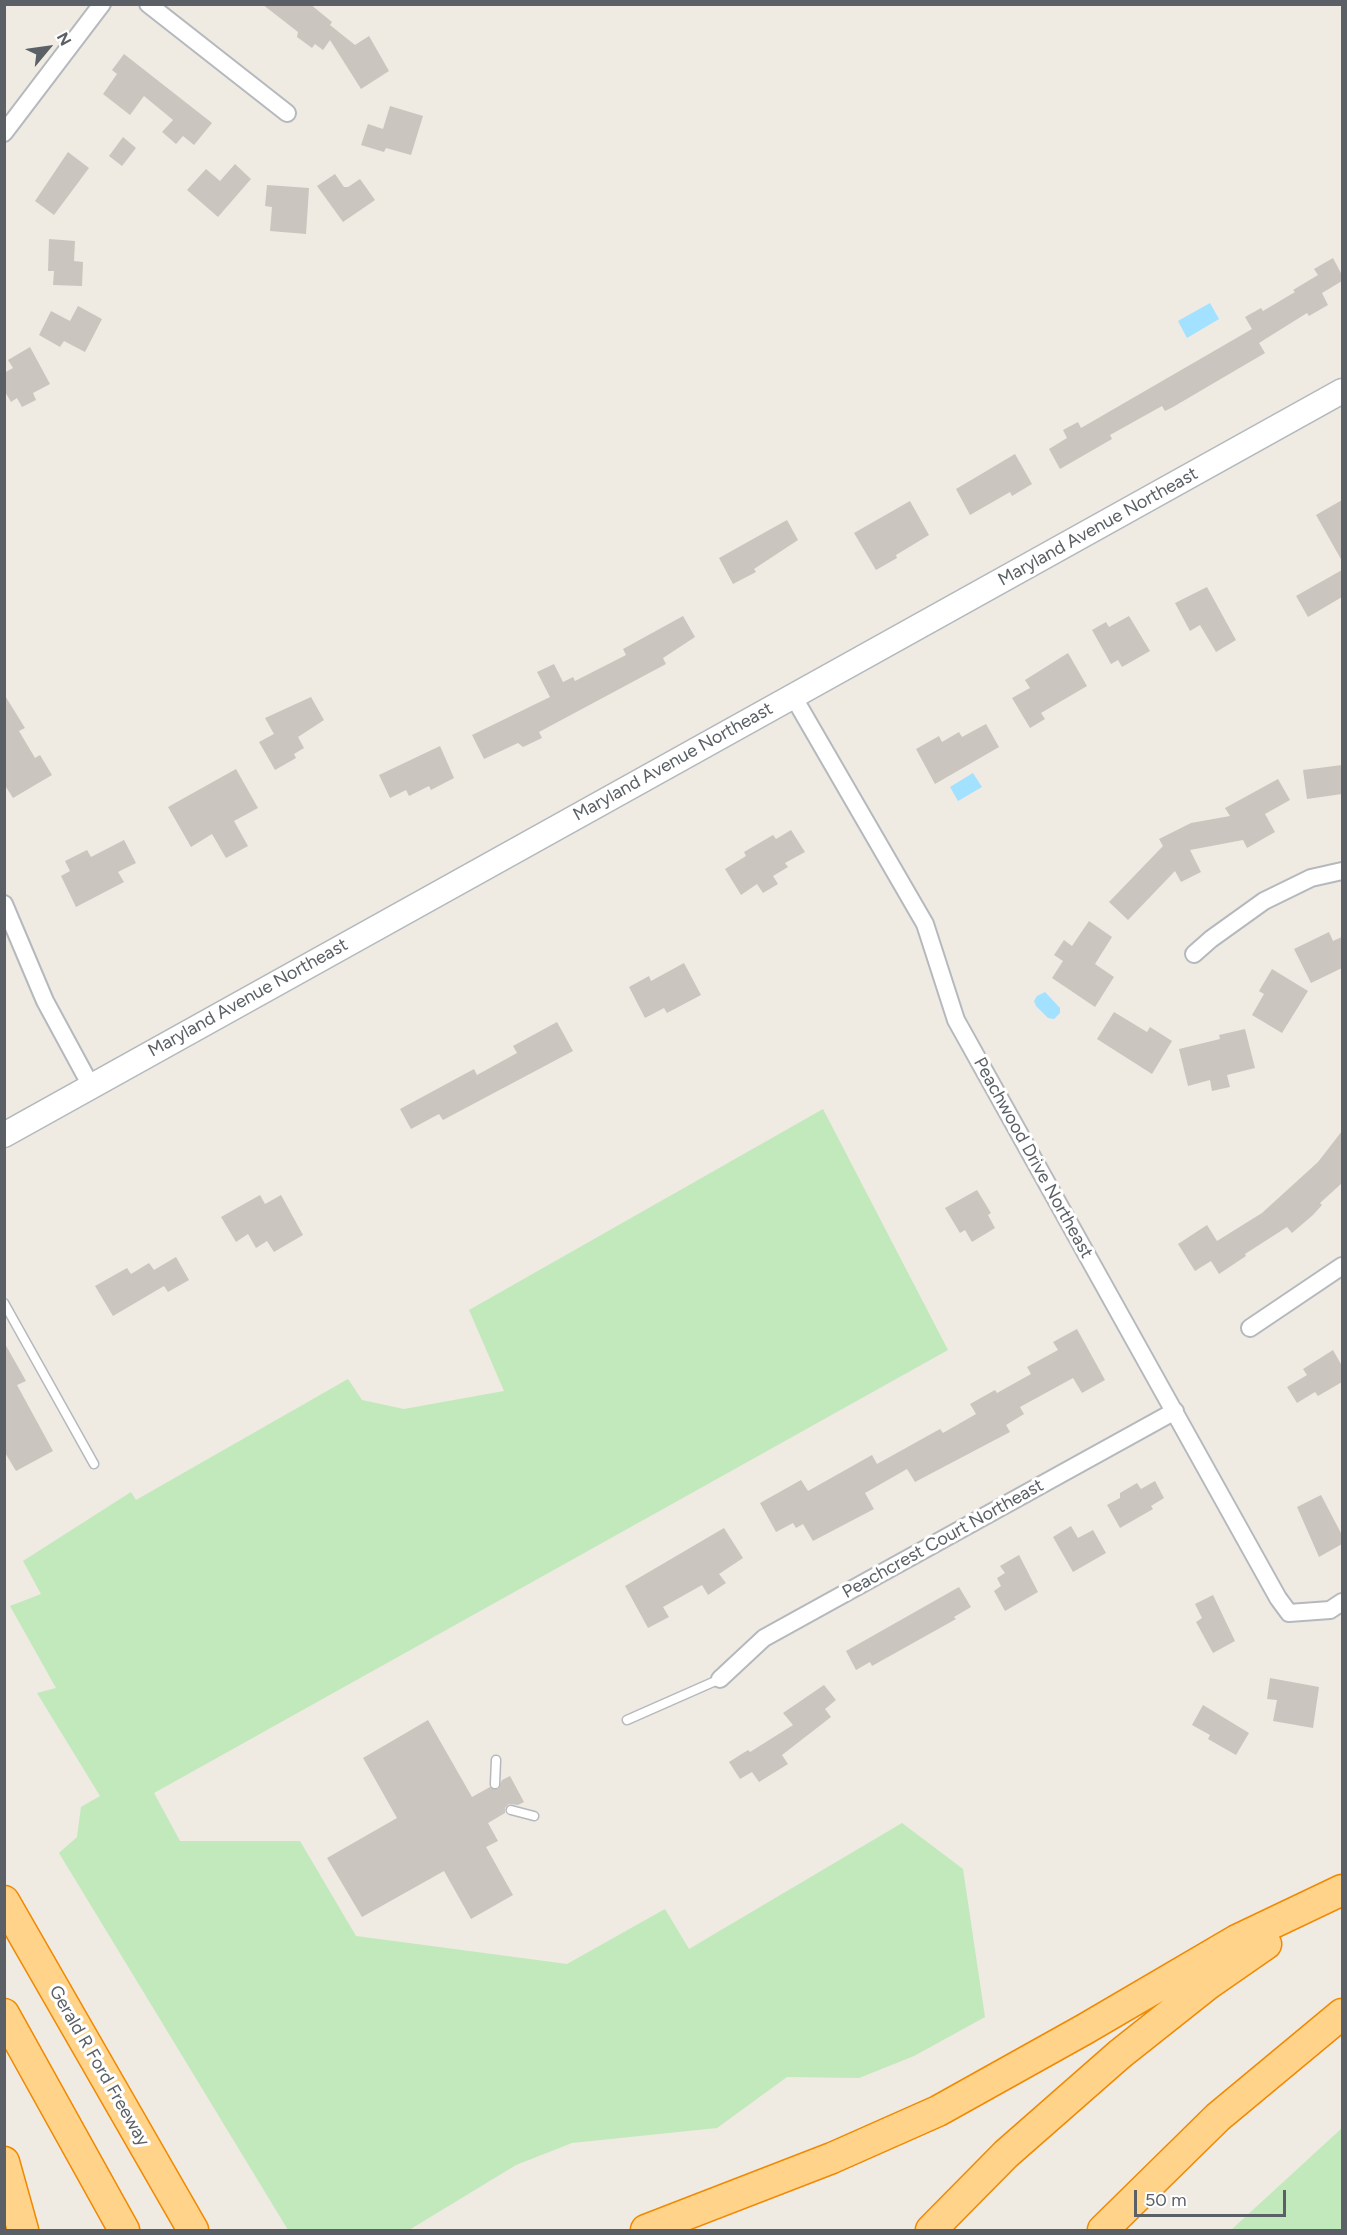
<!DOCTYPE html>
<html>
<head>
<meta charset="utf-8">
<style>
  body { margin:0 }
  #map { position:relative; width:1347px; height:2235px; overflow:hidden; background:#efeae2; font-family:Figtree,sans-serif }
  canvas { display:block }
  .frame { position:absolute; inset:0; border:6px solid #5a6065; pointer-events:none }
  .north { position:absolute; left:18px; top:18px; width:60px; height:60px; -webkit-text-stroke:4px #fff; paint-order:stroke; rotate:61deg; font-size:16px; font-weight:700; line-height:24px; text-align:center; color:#5a6065 }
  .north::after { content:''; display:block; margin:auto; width:21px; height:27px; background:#5a6065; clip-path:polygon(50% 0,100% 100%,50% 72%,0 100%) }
  .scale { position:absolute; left:1134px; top:2190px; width:152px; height:27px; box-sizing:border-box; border:3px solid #5a6065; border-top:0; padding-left:8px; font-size:18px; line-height:21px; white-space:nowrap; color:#5a6065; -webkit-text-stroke:4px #fff; paint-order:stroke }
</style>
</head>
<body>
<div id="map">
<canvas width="1347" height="2235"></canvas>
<div class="frame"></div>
<div class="north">N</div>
<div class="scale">50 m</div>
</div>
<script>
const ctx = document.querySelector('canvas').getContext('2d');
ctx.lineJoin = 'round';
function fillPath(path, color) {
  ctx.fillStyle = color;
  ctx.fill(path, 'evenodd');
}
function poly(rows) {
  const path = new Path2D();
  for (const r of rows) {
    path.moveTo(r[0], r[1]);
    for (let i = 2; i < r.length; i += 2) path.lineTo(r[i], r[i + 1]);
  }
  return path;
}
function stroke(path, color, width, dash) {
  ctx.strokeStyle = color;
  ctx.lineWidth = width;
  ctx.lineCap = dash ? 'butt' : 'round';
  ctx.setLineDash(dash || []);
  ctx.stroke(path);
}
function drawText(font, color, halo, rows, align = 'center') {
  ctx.font = font + ' Figtree,sans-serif';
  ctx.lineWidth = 6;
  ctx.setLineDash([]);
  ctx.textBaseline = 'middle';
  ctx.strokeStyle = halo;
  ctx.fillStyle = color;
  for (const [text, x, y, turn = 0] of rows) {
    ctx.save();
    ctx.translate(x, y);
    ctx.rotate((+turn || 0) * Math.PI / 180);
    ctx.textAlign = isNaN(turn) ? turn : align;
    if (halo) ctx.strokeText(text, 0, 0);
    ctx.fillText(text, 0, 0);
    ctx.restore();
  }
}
fillPath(poly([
  [823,1109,948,1350,154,1793,180,1841,300,1841,356,1936,567,1964,665,1909,689,1949,902,1823,963,1869,985,2017,914,2056,859,2078,787,2077,717,2128,572,2143,516,2165,409,2230,288,2230,59,1853,77,1837,81,1807,100,1796,37,1693,56,1688,10,1606,41,1594,23,1561,131,1492,136,1500,348,1379,362,1400,404,1409,504,1391,469,1310],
  [1342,2128,1342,2230,1231,2230]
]), '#c1e9bb');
fillPath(poly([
  [1210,303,1219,319,1187,338,1178,321],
  [973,773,982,787,958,801,950,787],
  [1045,992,1060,1008,1060,1013,1054,1019,1048,1018,1036,1006,1034,1001,1037,996]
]), '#a2e1ff');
fillPath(poly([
  [262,4,310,4,332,22,330,25,355,45,369,36,389,71,361,89,330,40,323,50,315,44,312,48,297,37,298,32],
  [124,54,212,123,194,145,183,136,176,144,162,132,173,120,144,96,130,115,103,94,117,74,112,70],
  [390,106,423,116,411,155,386,148,384,152,361,145,368,124,383,129],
  [123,137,136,148,122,166,109,156],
  [68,152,89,168,54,215,35,201],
  [235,164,251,179,218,217,187,190,206,169,220,181],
  [335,174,344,187,348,187,360,179,375,200,343,222,317,186],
  [267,185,309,188,306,234,270,231,272,207,265,206],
  [49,239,75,241,74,261,83,262,82,286,53,285,54,271,48,271],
  [1333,258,1342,275,1342,281,1322,293,1328,305,1309,316,1307,313,1259,343,1265,353,1173,407,1165,411,1162,406,1110,435,1112,439,1060,469,1049,449,1067,438,1063,430,1078,422,1081,428,1252,329,1245,317,1261,308,1263,311,1295,292,1293,290,1318,275,1314,269],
  [78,306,102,319,85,352,64,341,60,347,39,335,51,311,70,321],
  [30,347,50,384,33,393,36,400,22,407,17,398,11,402,4,390,4,373,13,368,8,360],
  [1015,454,1032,484,1012,496,1010,492,970,515,956,489],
  [1342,500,1342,561,1316,515],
  [910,501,929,535,896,555,897,558,876,570,854,533],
  [787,520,798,540,754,569,756,572,733,584,719,558],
  [1342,570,1342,597,1308,617,1296,596],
  [1207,587,1236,640,1216,652,1200,625,1190,631,1175,603],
  [683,616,695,637,663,658,666,664,539,732,542,738,523,747,518,743,484,759,472,735,550,697,537,672,554,664,563,682,573,677,575,681,626,655,623,649],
  [1129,616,1150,651,1122,667,1118,660,1111,664,1092,630,1106,622,1109,627],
  [1068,653,1087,686,1041,713,1045,719,1030,728,1012,698,1030,688,1025,680],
  [4,694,25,728,19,731,35,758,40,755,52,775,13,798,4,784],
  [311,697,324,720,298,737,304,748,294,754,296,758,275,770,259,742,274,734,265,718],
  [986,724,999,747,935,784,916,749,939,736,942,742,959,732,962,737],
  [440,746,454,778,431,790,429,786,409,796,406,790,390,798,379,775],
  [1342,765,1342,794,1307,799,1303,770],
  [236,769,258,808,234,821,248,846,226,858,212,834,191,847,168,807],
  [1278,779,1290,800,1265,814,1275,832,1247,848,1243,840,1190,850,1201,872,1181,882,1175,871,1128,920,1109,902,1163,846,1159,839,1191,823,1230,816,1225,808],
  [791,830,805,852,785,863,788,867,773,876,778,884,763,893,757,884,741,895,725,869,746,856,744,852,773,835,776,839],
  [124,840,136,863,118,872,124,882,76,907,61,876,70,871,65,861,87,850,91,857],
  [1089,921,1112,937,1095,964,1114,977,1095,1007,1052,978,1063,961,1054,955,1064,940,1072,946],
  [1329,932,1333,941,1342,937,1342,968,1311,983,1294,949],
  [684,963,701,995,667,1013,664,1008,645,1018,629,987,649,976,651,981],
  [1272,969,1308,991,1282,1033,1252,1015,1264,994,1259,991],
  [1114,1012,1147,1032,1150,1027,1172,1041,1152,1074,1097,1039],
  [557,1022,573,1051,443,1120,439,1114,411,1129,400,1109,474,1069,477,1075,517,1053,513,1046],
  [1245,1029,1255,1068,1227,1075,1230,1087,1212,1091,1210,1080,1188,1086,1179,1049,1220,1039,1219,1035],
  [1342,1131,1342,1183,1320,1203,1322,1205,1313,1215,1292,1233,1287,1227,1245,1254,1246,1256,1219,1274,1211,1261,1195,1271,1178,1244,1207,1225,1217,1241,1262,1213,1318,1162],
  [977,1190,991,1213,988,1215,995,1228,972,1242,965,1230,960,1233,945,1208],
  [260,1195,265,1204,281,1195,303,1235,274,1252,267,1241,256,1248,248,1234,236,1242,221,1217],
  [176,1257,189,1280,168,1292,164,1286,113,1316,95,1286,127,1268,131,1274,149,1263,154,1270],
  [1077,1329,1105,1380,1082,1393,1073,1378,1020,1407,1024,1414,1006,1425,1010,1432,915,1482,907,1469,865,1493,874,1509,813,1541,803,1524,796,1528,793,1523,776,1532,760,1503,801,1480,808,1491,872,1455,877,1464,940,1429,943,1433,976,1414,970,1404,995,1390,997,1393,1031,1374,1027,1367,1058,1350,1053,1342],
  [4,1342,26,1381,17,1385,53,1451,16,1471,4,1451],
  [1333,1350,1342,1366,1342,1382,1318,1396,1315,1392,1297,1403,1287,1387,1307,1375,1303,1369],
  [1155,1481,1164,1498,1151,1506,1153,1509,1120,1528,1107,1505,1120,1498,1120,1493,1137,1483,1141,1489],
  [1321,1495,1342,1535,1342,1544,1319,1557,1297,1507],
  [1071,1526,1078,1538,1093,1530,1106,1553,1073,1572,1053,1537],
  [724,1528,743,1558,719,1574,726,1583,708,1595,702,1585,663,1607,669,1617,648,1628,625,1586],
  [1019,1555,1038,1592,1005,1611,994,1591,1001,1586,997,1578,1005,1573,1000,1566],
  [959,1587,971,1607,954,1617,956,1619,872,1666,870,1662,856,1670,846,1651],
  [1213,1595,1235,1641,1213,1653,1196,1622,1202,1618,1195,1604],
  [1270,1678,1319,1687,1313,1728,1273,1721,1277,1700,1267,1699],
  [824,1685,836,1700,825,1709,831,1717,782,1755,788,1764,759,1782,752,1772,740,1779,729,1762,748,1750,750,1752,793,1725,783,1713],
  [1203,1705,1249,1733,1236,1755,1208,1739,1210,1735,1192,1725],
  [428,1720,472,1797,490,1787,498,1789,502,1780,510,1776,524,1802,518,1805,509,1804,505,1808,505,1813,488,1823,498,1841,486,1847,513,1895,471,1919,444,1871,362,1917,327,1858,397,1818,363,1758]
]), '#cac5bf');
const lane = poly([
  [4,1303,94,1464],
  [627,1720,720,1679],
  [495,1784,496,1760],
  [511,1810,534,1816]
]);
const street = poly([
  [148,4,287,113],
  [4,133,102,4],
  [793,696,925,924,956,1020,1278,1598,1289,1613,1330,1610,1342,1602],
  [4,904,45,1001,91,1086],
  [1194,954,1211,939,1264,901,1311,878,1342,871],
  [1250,1328,1342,1266],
  [720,1679,764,1638,1175,1411]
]);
const secondary = poly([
  [4,1135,1342,391]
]);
const highway = poly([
  [4,1901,193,2230],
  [4,2014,124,2230],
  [4,2162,23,2230],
  [646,2230,832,2158,938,2111,1085,2029,1237,1940,1342,1890],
  [931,2230,1006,2154,1120,2054,1207,1985,1266,1944],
  [1103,2230,1218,2117,1342,2014]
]);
stroke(lane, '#b5b9be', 11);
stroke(street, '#b5b9be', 20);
stroke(secondary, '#b4b9be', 27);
stroke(highway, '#f18900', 33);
stroke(lane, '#fff', 8);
stroke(street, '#fff', 16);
stroke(secondary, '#fff', 24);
stroke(highway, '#ffd389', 30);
drawText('18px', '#5a6065', '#fff', [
  ["Maryland Avenue Northeast",1098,527,-29],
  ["Maryland Avenue Northeast",673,762,-29],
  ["Maryland Avenue Northeast",248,998,-29],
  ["Peachwood Drive Northeast",1033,1158,61],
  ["Peachcrest Court Northeast",943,1539,-29],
  ["Gerald R Ford Freeway",99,2066,60]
]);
</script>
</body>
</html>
